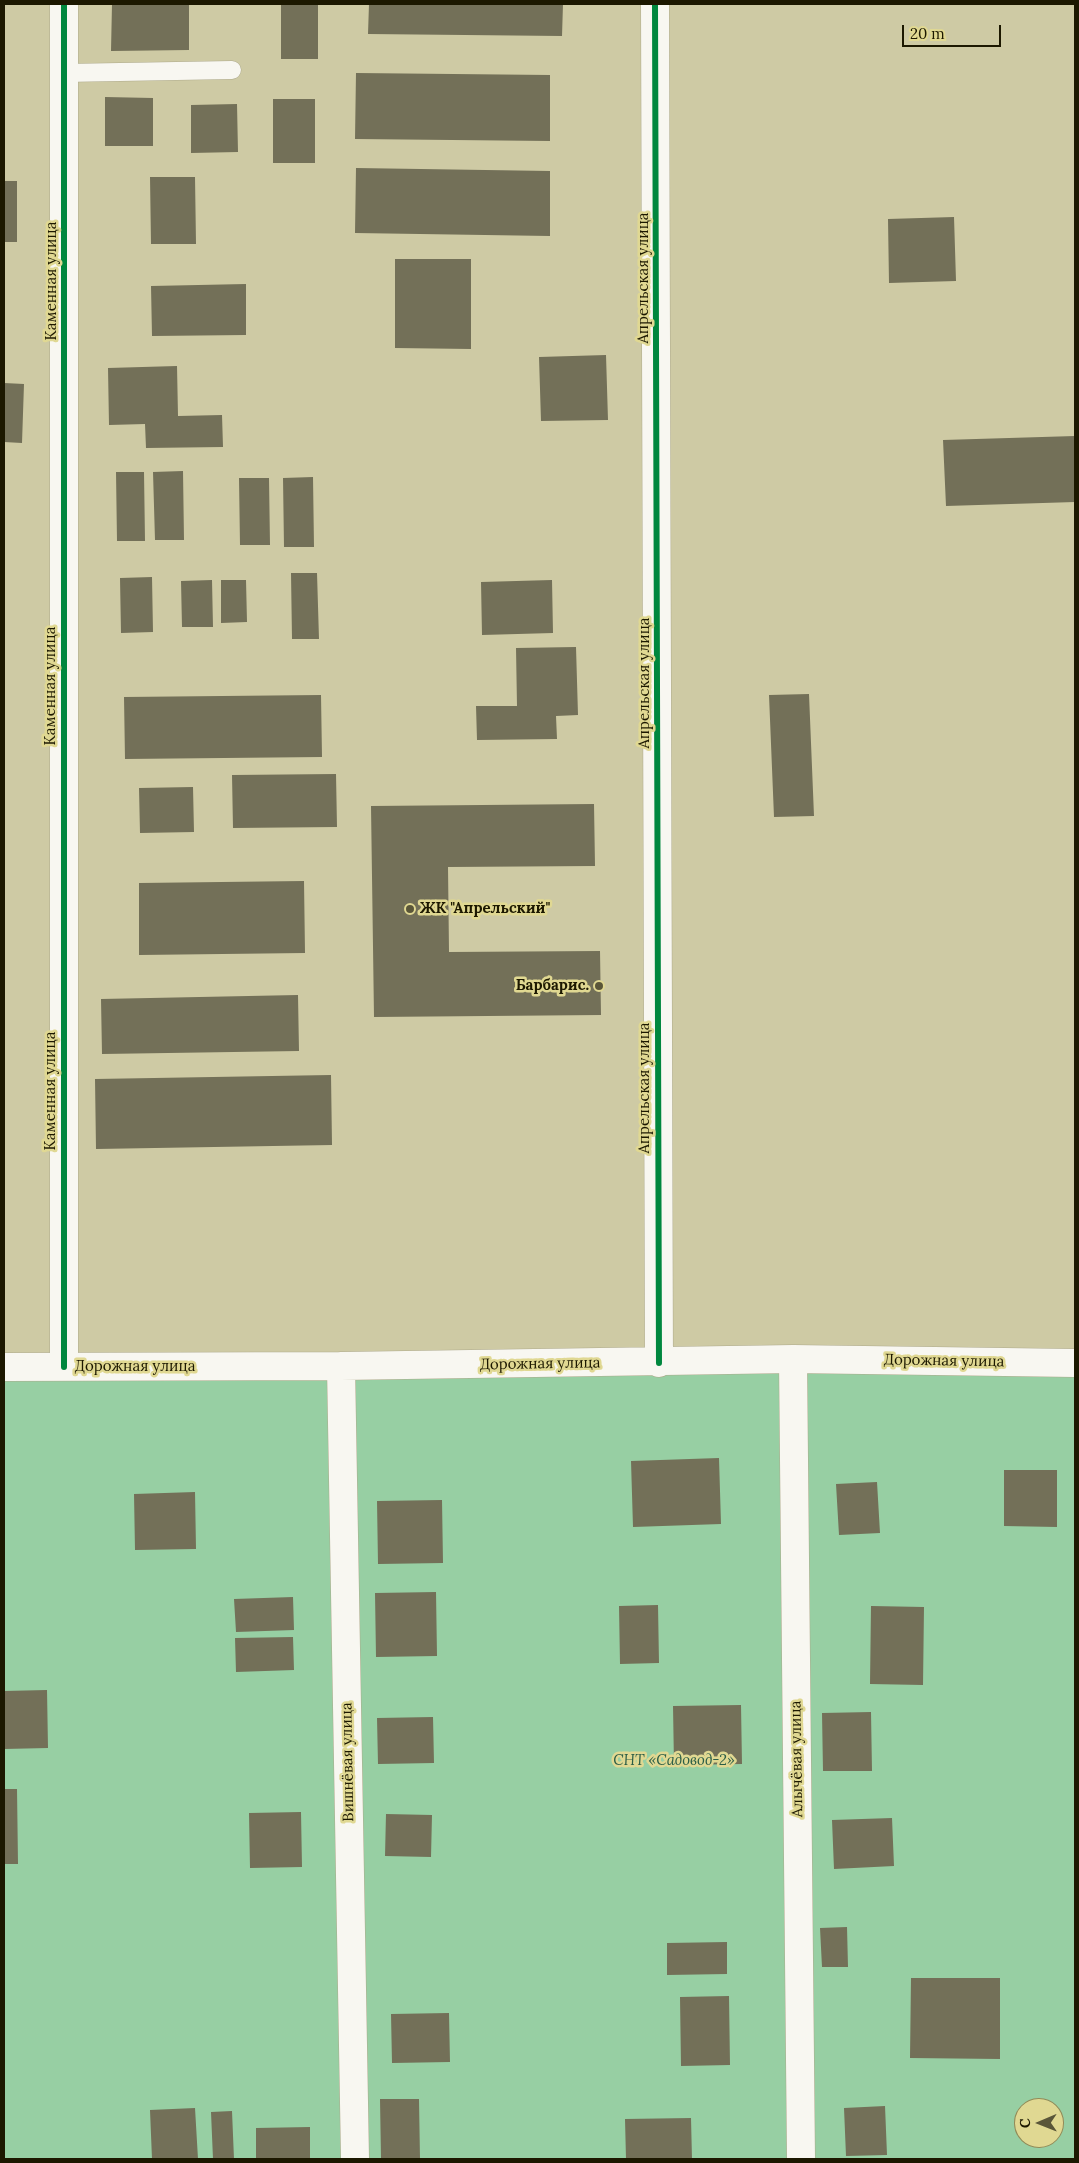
<!DOCTYPE html>
<html>
<head>
<meta charset="utf-8">
<style>
  body { margin:0 }
  #map { position:relative; width:1079px; height:2163px; overflow:hidden; background:#cecaa4; font-family:Lora,serif }
  canvas { display:block }
  .frame { position:absolute; inset:0; border:5px solid #1c1800; pointer-events:none }
  .north { position:absolute; left:1014px; top:2098px; width:50px; height:50px; box-sizing:border-box; background:#e0d892; border:1px solid #928b58; border-radius:50%; rotate:269deg; font-size:14px; font-weight:700; line-height:20px; text-align:center; color:#1c1800 }
  .north::after { content:''; display:block; margin:auto; width:18px; height:22px; background:#5a5639; clip-path:polygon(50% 0,100% 100%,50% 72%,0 100%) }
  .scale { position:absolute; left:902px; top:25px; width:99px; height:22px; box-sizing:border-box; border:2px solid #1c1800; border-top:0; padding-left:6px; font-size:15px; line-height:18px; white-space:nowrap; color:#1c1800; -webkit-text-stroke:4px #e0d892; paint-order:stroke }
</style>
</head>
<body>
<div id="map">
<canvas width="1079" height="2163"></canvas>
<div class="frame"></div>
<div class="north">С</div>
<div class="scale">20 m</div>
</div>
<script>
const ctx = document.querySelector('canvas').getContext('2d');
ctx.lineJoin = 'round';
function fillPath(path, color) {
  ctx.fillStyle = color;
  ctx.fill(path, 'evenodd');
}
function poly(rows) {
  const path = new Path2D();
  for (const r of rows) {
    path.moveTo(r[0], r[1]);
    for (let i = 2; i < r.length; i += 2) path.lineTo(r[i], r[i + 1]);
  }
  return path;
}
function stroke(path, color, width, dash) {
  ctx.strokeStyle = color;
  ctx.lineWidth = width;
  ctx.lineCap = dash ? 'butt' : 'round';
  ctx.setLineDash(dash || []);
  ctx.stroke(path);
}
function drawText(font, color, halo, rows, align = 'center') {
  ctx.font = font + ' Lora,serif';
  ctx.lineWidth = 5;
  ctx.setLineDash([]);
  ctx.textBaseline = 'middle';
  ctx.strokeStyle = halo;
  ctx.fillStyle = color;
  for (const [text, x, y, turn = 0] of rows) {
    ctx.save();
    ctx.translate(x, y);
    ctx.rotate((+turn || 0) * Math.PI / 180);
    ctx.textAlign = isNaN(turn) ? turn : align;
    if (halo) ctx.strokeText(text, 0, 0);
    ctx.fillText(text, 0, 0);
    ctx.restore();
  }
}
fillPath(poly([
  [1075,1363,1075,2159,4,2159,4,1367],
  [1024,2108,1054,2108,1054,2138,1024,2138]
]), '#97cfa3');
fillPath(poly([
  [112,4,189,4,189,50,111,51],
  [281,4,318,4,318,59,281,59],
  [369,4,563,4,562,36,368,34],
  [356,73,550,75,550,141,355,139],
  [105,97,153,98,153,146,105,146],
  [273,99,315,99,315,163,273,163],
  [237,104,238,152,191,153,191,105],
  [356,168,550,171,550,236,355,233],
  [150,177,195,177,196,244,151,244],
  [4,181,17,181,17,242,4,242],
  [954,217,956,281,889,283,888,219],
  [395,259,471,259,471,349,395,348],
  [246,284,246,335,152,336,151,286],
  [606,355,608,420,541,421,539,357],
  [177,366,178,416,222,415,223,447,146,448,145,424,109,425,108,368],
  [4,383,24,384,22,443,4,442],
  [1075,436,1075,502,946,506,943,440],
  [183,471,184,540,155,540,153,472],
  [116,472,144,472,145,541,117,541],
  [313,477,314,547,284,547,283,478],
  [239,478,269,478,270,545,240,545],
  [291,573,317,573,319,639,292,639],
  [152,577,153,632,121,633,120,578],
  [212,580,213,627,182,627,181,581],
  [221,580,246,580,247,622,221,623],
  [552,580,553,633,482,635,481,582],
  [576,647,578,715,556,716,557,739,477,740,476,706,517,706,516,648],
  [809,694,814,816,774,817,769,695],
  [321,695,322,757,125,759,124,697],
  [336,774,337,827,233,828,232,775],
  [193,787,194,832,140,833,139,788],
  [594,804,595,866,448,867,449,952,600,951,601,1015,374,1017,371,806],
  [304,881,305,953,139,955,139,883],
  [298,995,299,1051,102,1054,101,999],
  [331,1075,332,1145,96,1149,95,1079],
  [719,1458,721,1524,633,1527,631,1461],
  [1004,1470,1057,1470,1057,1527,1004,1526],
  [877,1482,880,1533,839,1535,836,1484],
  [195,1492,196,1549,135,1550,134,1494],
  [442,1500,443,1563,378,1564,377,1501],
  [436,1592,437,1656,376,1657,375,1593],
  [293,1597,294,1630,236,1632,234,1599],
  [658,1605,659,1663,620,1664,619,1606],
  [871,1606,924,1607,923,1685,870,1684],
  [293,1637,294,1670,236,1672,235,1638],
  [47,1690,48,1748,4,1749,4,1691],
  [741,1705,742,1764,674,1765,673,1706],
  [871,1712,872,1771,823,1771,822,1713],
  [433,1717,434,1763,378,1764,377,1718],
  [4,1789,17,1789,18,1864,4,1864],
  [301,1812,302,1867,250,1868,249,1813],
  [386,1814,432,1815,431,1857,385,1856],
  [892,1818,894,1866,834,1869,832,1820],
  [847,1927,848,1967,822,1967,820,1928],
  [727,1942,727,1974,667,1975,667,1943],
  [911,1978,1000,1978,1000,2059,910,2058],
  [729,1996,730,2065,681,2066,680,1997],
  [449,2013,450,2062,392,2063,391,2014],
  [380,2099,419,2099,420,2159,381,2159],
  [885,2106,887,2155,846,2156,844,2108],
  [195,2108,198,2159,152,2159,150,2110],
  [232,2111,234,2159,213,2159,211,2112],
  [691,2118,692,2159,626,2159,625,2119],
  [310,2127,310,2159,256,2159,256,2128]
]), '#737058');
const lane = poly([
  [64,73,232,70]
]);
const street = poly([
  [655,4,659,1363],
  [793,1359,801,2159],
  [341,1366,355,2159],
  [4,1367,341,1366,793,1359,1075,1363],
  [64,1367,64,4]
]);
stroke(lane, '#aeaa8c', 19);
stroke(street, '#aeaa8c', 29);
stroke(lane, '#f8f7f1', 18);
stroke(street, '#f8f7f1', 28);
stroke(poly([
  [655,4,659,1363],
  [64,1367,64,4]
]), '#00873e', 6);
for (const [x, y, r, color] of [
  [410,909,5,"#5a5639"],
  [599,986,5,"#5a5639"]
]) {
  const dot = new Path2D();
  dot.arc(x, y, r, 0, 2 * Math.PI);
  ctx.fillStyle = color;
  ctx.fill(dot);
  stroke(dot, '#e0d892', 2);
}
drawText('15px', '#1c1800', '#e0d892', [
  ["Апрельская улица",644,278,-90],
  ["Каменная улица",52,281,-90],
  ["Апрельская улица",645,683,-90],
  ["Каменная улица",51,686,-90],
  ["Апрельская улица",645,1088,-90],
  ["Каменная улица",51,1091,-90],
  ["Дорожная улица",944,1361,1],
  ["Дорожная улица",540,1364,-1],
  ["Дорожная улица",135,1367],
  ["Алычёвая улица",797,1759,-91],
  ["Вишнёвая улица",348,1762,-91]
]);
drawText('bold 15px', '#1c1800', '#e0d892', [
  ["ЖК \"Апрельский\"",420,909],
  ["Барбарис.",589,986,"right"]
], 'left');
drawText('italic 15px', '#2b5e47', '#e0d892', [
  ["СНТ «Садовод-2»",674,1761]
]);
</script>
</body>
</html>
